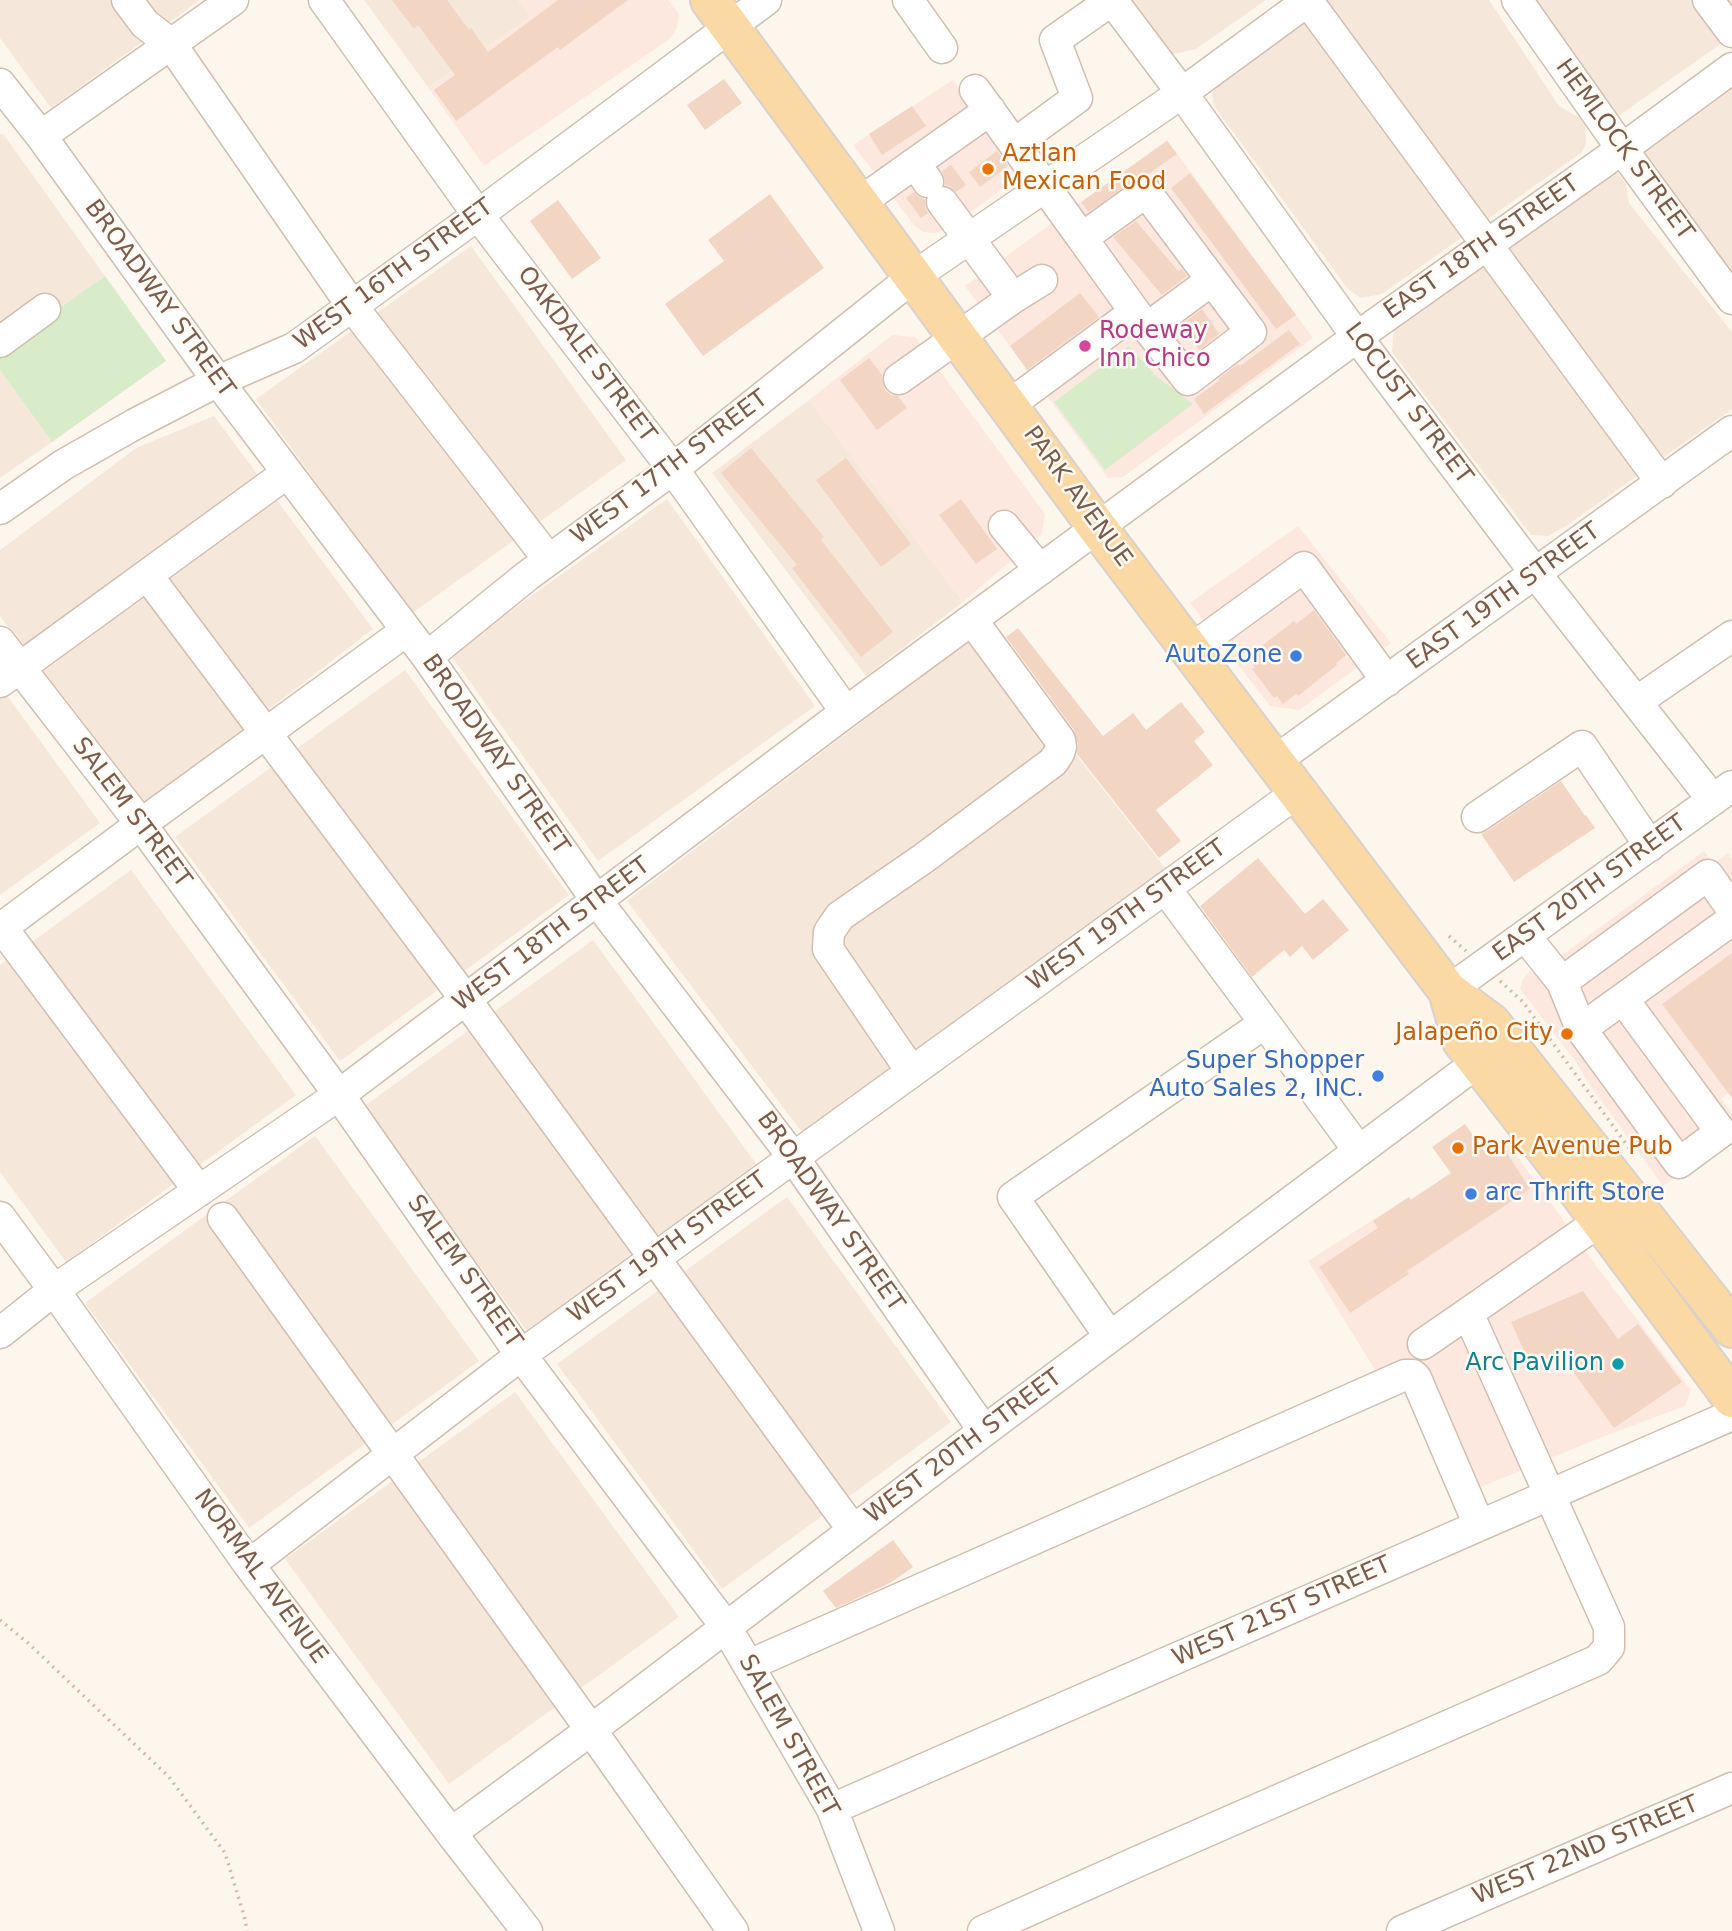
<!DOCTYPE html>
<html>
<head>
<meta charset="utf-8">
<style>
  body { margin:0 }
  canvas { display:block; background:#fdf6ec }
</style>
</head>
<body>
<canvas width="1732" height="1931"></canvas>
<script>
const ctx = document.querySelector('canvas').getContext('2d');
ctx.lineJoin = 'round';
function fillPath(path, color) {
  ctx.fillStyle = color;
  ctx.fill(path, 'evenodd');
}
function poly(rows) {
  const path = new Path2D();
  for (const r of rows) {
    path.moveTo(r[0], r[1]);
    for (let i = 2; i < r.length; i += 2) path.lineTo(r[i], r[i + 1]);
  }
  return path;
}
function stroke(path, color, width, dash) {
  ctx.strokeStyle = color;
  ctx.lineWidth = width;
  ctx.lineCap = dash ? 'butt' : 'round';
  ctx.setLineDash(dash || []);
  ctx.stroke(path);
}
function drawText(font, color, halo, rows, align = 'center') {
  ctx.font = font + ' "DejaVu Sans",sans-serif';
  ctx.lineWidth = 5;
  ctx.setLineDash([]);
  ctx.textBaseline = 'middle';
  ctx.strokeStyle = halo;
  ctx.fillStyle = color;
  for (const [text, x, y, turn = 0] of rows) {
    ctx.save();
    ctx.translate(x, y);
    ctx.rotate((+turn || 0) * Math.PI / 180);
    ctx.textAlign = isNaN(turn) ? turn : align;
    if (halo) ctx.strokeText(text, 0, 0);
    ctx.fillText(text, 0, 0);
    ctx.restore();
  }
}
fillPath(poly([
  [0,0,200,0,51,108,0,38],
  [364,0,518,0,531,17,428,87],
  [1130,0,1266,0,1196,49,1174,54,1162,45],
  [1320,0,1489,0,1559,106,1578,117,1585,125,1586,144,1581,153,1382,294,1360,298,1348,289,1214,106,1212,95,1221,76],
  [1529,0,1732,0,1732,36,1614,119],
  [1732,83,1732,278,1637,149],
  [0,134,4,135,105,276,0,350],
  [1603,169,1618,173,1626,184,1629,203,1732,332,1732,409,1566,526,1548,536,1531,535,1392,352,1394,326],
  [471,246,626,460,411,614,256,399],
  [0,370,52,442,0,478],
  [809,400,963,602,866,676,712,473],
  [214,416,373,629,141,808,0,616,0,550,136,448],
  [667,499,815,706,598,861,450,654],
  [976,634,1066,742,1169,873,804,1135,627,901],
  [405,670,569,895,340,1061,175,837],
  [0,686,100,823,0,895],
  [131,870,296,1095,66,1262,0,1172,0,965],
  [593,940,757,1165,527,1331,363,1107],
  [315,1136,479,1361,249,1528,85,1303],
  [787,1197,951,1422,722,1589,557,1364],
  [515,1392,679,1617,449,1784,285,1559]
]), '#f5e8da');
fillPath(poly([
  [518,0,668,0,679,14,677,28,670,39,484,166,428,87,531,17],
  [953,80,1021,175,948,229,936,233,923,232,914,225,853,145],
  [1167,140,1313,338,1123,477,1108,478,965,286],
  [892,335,915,337,1045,514,1042,534,963,602,809,400],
  [1298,526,1391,643,1299,710,1270,706,1190,603],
  [1704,851,1714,863,1728,853,1732,859,1732,1090,1721,1099,1732,1114,1732,1135,1663,1186,1585,1078,1576,1062,1520,989,1523,979,1530,971,1535,975],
  [1504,1138,1597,1267,1691,1390,1685,1406,1597,1439,1476,1489,1420,1360,1380,1378,1308,1261,1409,1197,1411,1199]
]), '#fde8e0');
fillPath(poly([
  [105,276,166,361,52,442,0,370,0,350],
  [1129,346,1155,375,1193,404,1105,470,1054,402]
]), '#d8ecc9');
fillPath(poly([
  [392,0,447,0,469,30,471,28,488,52,558,0,628,0,560,50,558,47,456,121,434,90,455,75,418,25,414,29],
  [724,79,742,103,705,130,687,105],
  [912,106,926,126,882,155,869,134],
  [1167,141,1177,154,1147,175,1136,178,1089,212,1081,202],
  [997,151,1008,166,980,187,969,172],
  [951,165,966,185,956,192,950,186,945,185,945,180,942,171],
  [1190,173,1296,315,1276,329,1171,188],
  [914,192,920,197,925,199,925,205,928,213,921,218,906,198],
  [770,194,824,268,703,356,665,304,724,261,708,240],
  [558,200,601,258,572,279,530,221],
  [1136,221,1178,271,1182,269,1187,276,1162,295,1113,237],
  [1080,293,1099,317,1027,370,1010,346],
  [1202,309,1219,334,1199,350,1182,324],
  [1289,330,1300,344,1204,414,1194,399,1219,381,1218,379,1238,364,1240,366],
  [869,358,882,375,882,381,885,390,891,395,898,396,907,408,877,430,840,380],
  [751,448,824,537,821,540,893,632,861,657,792,568,797,565,721,473],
  [846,458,911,544,881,567,816,480],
  [961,499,997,549,976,564,939,515],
  [1314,610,1346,655,1336,663,1337,665,1298,696,1296,694,1283,704,1277,696,1274,698,1252,669,1255,667,1248,659,1259,650,1258,649,1294,621,1296,624],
  [1018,628,1103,736,1133,713,1146,730,1181,702,1205,732,1194,741,1213,765,1156,810,1181,841,1159,858,1077,754,1078,745,1074,730,1006,637],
  [1561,781,1585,816,1586,815,1595,828,1514,882,1481,834,1487,831],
  [1258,858,1305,914,1323,899,1349,930,1313,960,1302,946,1290,957,1284,950,1252,977,1200,906],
  [1732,953,1732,1098,1662,1004],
  [1465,1124,1484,1151,1499,1141,1530,1189,1407,1271,1409,1274,1350,1313,1319,1267,1378,1228,1373,1221,1409,1197,1411,1200,1451,1173,1432,1147],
  [1583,1291,1618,1339,1638,1324,1682,1382,1614,1428,1564,1359,1532,1369,1511,1322],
  [893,1540,913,1567,890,1583,836,1608,823,1591]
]), '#f3d5c3');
const minor = poly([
  [127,0,145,24,171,44,352,306,549,560],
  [324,0,478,215,673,469,846,712],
  [908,0,942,48],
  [1112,0,1182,93,1357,337,1536,574,1713,800],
  [1307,0,1662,483],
  [1517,0,1622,149,1732,299],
  [1708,0,1732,32],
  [0,84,41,136,218,381,427,657,597,901,793,1157,984,1431],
  [975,90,1082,238,1146,192,1251,332,1188,380,1135,312,1009,405],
  [41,136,233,0],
  [1014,144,1077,98,1055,40,1112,0],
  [915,163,990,110],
  [859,203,915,163,928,182],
  [1082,238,1135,312],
  [1013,298,1042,280],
  [1147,328,1212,280],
  [0,342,45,309],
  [899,379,1013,298,942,202],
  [0,509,63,465,135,424,218,381,294,348,478,215,766,0],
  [1004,526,1040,570],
  [147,575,466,1000,853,1530],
  [0,642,141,824,339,1095,521,1355,726,1627,832,1809,879,1931],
  [1190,650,1304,567,1387,681],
  [427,657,527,576,673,469,913,277,1182,93,1309,0],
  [0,682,287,473],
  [1636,702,1732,636],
  [1275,761,1732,431],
  [1477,817,1582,746,1650,846],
  [0,925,199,1191],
  [0,929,141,824,406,631],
  [1525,936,1562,982,1581,1029,1732,920],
  [1562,982,1708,875,1732,909],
  [1448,991,1732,786],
  [1265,1023,1359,1151],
  [1581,1029,1679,1163,1721,1132,1623,999],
  [911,1071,828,949,829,932,840,916,924,858,1053,762,1059,753,1061,747,1060,740,972,620],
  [0,1217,54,1290,249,1565,451,1833,527,1931],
  [223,1218,591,1730,733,1931],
  [0,1333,54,1290,339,1095,846,712,1357,337,1622,149,1732,68],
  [1110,1337,1013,1197,1265,1023,1165,888],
  [1423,1344,1468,1313],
  [249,1565,521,1355,1298,792],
  [749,1665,1405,1375,1413,1375,1416,1378,1479,1525],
  [832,1809,1732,1415],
  [451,1833,591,1730,984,1431,1478,1062],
  [983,1931,1139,1861,1598,1660,1609,1647,1609,1627,1468,1313,1600,1221],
  [1402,1931,1732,1788]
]);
const major = poly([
  [710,0,1097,527,1448,991,1491,1023,1732,1328],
  [1448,991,1462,1041,1573,1184,1732,1398]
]);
stroke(minor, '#d1beb0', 33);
stroke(major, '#dad1cd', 42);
stroke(poly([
  [1449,936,1466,951],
  [1500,981,1523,1002,1632,1152],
  [0,1620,28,1643,169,1777,225,1853,245,1919,247,1931]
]), '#d9b8a5', 3.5, [2, 5]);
stroke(minor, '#fff', 30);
stroke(major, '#fbd9a5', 38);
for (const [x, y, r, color] of [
  [988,169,7,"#e8710a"],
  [1085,346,7,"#d1479c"],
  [1296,656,7,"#3f7fe0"],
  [1567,1034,7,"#e8710a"],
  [1378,1076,7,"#3f7fe0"],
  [1458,1148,7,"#e8710a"],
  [1471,1194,7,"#3f7fe0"],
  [1618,1364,7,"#0f9aa8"]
]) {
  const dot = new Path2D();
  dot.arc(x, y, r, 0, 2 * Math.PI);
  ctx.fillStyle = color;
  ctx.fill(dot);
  stroke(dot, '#fffaf3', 2.5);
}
drawText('24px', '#7a5c4d', '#fffaf3', [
  ["HEMLOCK STREET",1624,150,54],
  ["EAST 18TH STREET",1482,248,-35],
  ["WEST 16TH STREET",394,275,-36],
  ["BROADWAY STREET",159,299,54],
  ["OAKDALE STREET",586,355,53],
  ["LOCUST STREET",1408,404,53],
  ["WEST 17TH STREET",670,468,-37],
  ["PARK AVENUE",1077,497,54],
  ["EAST 19TH STREET",1504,597,-36],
  ["BROADWAY STREET",495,755,55],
  ["SALEM STREET",131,813,53],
  ["EAST 20TH STREET",1590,889,-36],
  ["WEST 19TH STREET",1127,916,-36],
  ["WEST 18TH STREET",552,935,-37],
  ["BROADWAY STREET",830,1212,55],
  ["WEST 19TH STREET",668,1248,-36],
  ["SALEM STREET",464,1272,55],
  ["WEST 20TH STREET",964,1447,-37],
  ["NORMAL AVENUE",260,1577,54],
  ["WEST 21ST STREET",1282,1612,-24],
  ["SALEM STREET",788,1736,61],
  ["WEST 22ND STREET",1586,1851,-23]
]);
drawText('24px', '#c56008', '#fffaf3', [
  ["Aztlan",1002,155],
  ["Mexican Food",1002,183],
  ["Jalapeño City",1553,1034,"right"],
  ["Park Avenue Pub",1472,1148]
], 'left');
drawText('24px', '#b23c85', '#fffaf3', [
  ["Rodeway",1099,332],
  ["Inn Chico",1099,360]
], 'left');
drawText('24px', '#366cbe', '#fffaf3', [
  ["AutoZone",1282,656],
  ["Super Shopper",1364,1062],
  ["Auto Sales 2, INC.",1364,1090],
  ["arc Thrift Store",1485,1194,"left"]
], 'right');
drawText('24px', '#0d838f', '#fffaf3', [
  ["Arc Pavilion",1604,1364]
], 'right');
</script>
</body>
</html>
